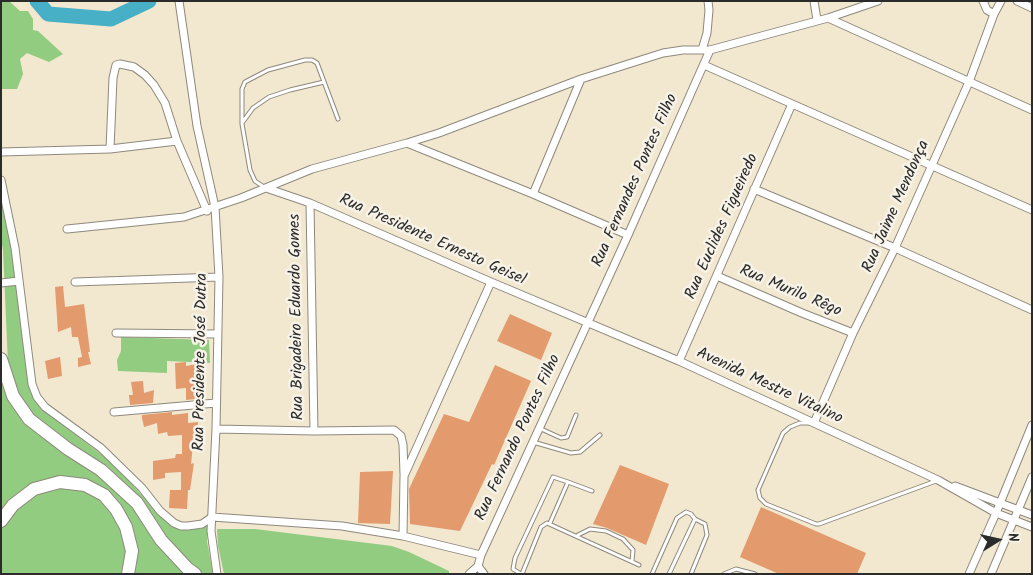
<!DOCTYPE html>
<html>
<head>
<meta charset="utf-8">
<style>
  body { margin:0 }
  #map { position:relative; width:1033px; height:575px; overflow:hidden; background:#f2e7cf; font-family:Kalam,sans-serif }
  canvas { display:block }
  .frame { position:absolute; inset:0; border:2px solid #2b2b2b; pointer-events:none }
  .north { position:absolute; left:973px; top:515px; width:50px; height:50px; -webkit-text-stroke:4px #f7f3e8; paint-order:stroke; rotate:80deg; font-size:14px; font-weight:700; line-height:20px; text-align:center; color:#2b2b2b }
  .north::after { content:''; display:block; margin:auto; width:18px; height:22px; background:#2b2b2b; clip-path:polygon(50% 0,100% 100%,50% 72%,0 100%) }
</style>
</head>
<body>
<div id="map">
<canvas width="1033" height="575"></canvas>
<div class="frame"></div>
<div class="north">N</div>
</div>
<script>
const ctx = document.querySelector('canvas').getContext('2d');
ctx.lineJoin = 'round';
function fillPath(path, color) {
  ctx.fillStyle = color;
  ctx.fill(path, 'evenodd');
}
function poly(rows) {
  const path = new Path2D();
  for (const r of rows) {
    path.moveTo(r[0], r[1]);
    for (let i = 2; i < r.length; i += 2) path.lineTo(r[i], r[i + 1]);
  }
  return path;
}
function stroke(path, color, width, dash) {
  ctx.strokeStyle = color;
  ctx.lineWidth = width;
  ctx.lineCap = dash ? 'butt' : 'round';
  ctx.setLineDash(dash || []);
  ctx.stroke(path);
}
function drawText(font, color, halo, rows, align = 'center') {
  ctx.font = font + ' Kalam,sans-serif';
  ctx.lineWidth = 5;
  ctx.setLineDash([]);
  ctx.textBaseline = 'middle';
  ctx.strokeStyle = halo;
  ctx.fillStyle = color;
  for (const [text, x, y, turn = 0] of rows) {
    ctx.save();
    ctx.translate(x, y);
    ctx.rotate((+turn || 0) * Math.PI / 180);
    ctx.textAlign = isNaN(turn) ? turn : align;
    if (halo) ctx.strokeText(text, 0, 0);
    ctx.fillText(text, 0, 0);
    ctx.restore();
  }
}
fillPath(poly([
  [1,1,9,1,20,11,28,11,33,19,33,30,38,31,63,54,49,62,27,53,20,59,23,74,17,89,1,89],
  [1,193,6,213,24,319,30,391,42,410,109,460,172,527,200,529,208,526,207,541,213,574,204,574,190,564,166,538,140,498,107,466,84,454,34,416,18,394,8,364,3,250,1,240],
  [121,337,209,340,210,363,167,361,167,373,118,371,117,360,121,351],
  [1,359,29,419,101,470,195,574,1,574],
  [217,529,255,529,392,546,409,552,449,571,449,574,224,574,218,546]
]), '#91cc80');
stroke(poly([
  [37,1,48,14,111,19,149,1]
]), '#47b0c6', 15);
fillPath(poly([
  [63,286,65,307,84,304,90,352,88,352,91,364,78,367,78,358,82,357,78,337,72,337,71,327,58,332,55,287],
  [510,314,552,333,541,360,497,341],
  [60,357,62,376,48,379,45,361],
  [186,362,186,366,203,363,203,388,196,389,196,399,186,400,186,388,176,389,175,363],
  [495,365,531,381,494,465,492,464,460,531,410,524,409,489,444,414,469,422],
  [143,381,144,393,154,390,153,403,130,405,129,395,133,395,131,382],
  [172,412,172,415,188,413,188,423,198,422,196,444,193,445,191,464,194,463,190,490,188,490,187,509,169,508,170,490,181,490,181,472,165,473,165,478,153,480,153,461,175,458,176,454,182,454,182,435,168,436,167,432,158,434,157,423,144,427,142,418,142,415],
  [620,465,669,484,646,545,607,528,593,524],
  [393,471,390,524,358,523,360,472],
  [761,507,866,553,857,574,779,574,740,557]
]), '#e39a6c');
const lane = poly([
  [242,123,253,108,269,97,290,90,324,82],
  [264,187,255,181,250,170,242,124,242,89,245,82,268,70,305,60,312,60,317,63,338,119],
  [808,423,800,423,790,427,783,433,758,490,760,498,766,504,816,524,819,524,936,481],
  [539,428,561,438,567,437,576,415],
  [533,442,571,453,580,452,600,435],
  [550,523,568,482,592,491],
  [578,535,590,529,606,531,623,539,633,550,632,561],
  [521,574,513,569,515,558,553,477,568,482],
  [522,574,541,527,547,523,639,565],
  [652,574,677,518,686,512,691,514,695,519],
  [669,574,695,519,705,524,707,535,691,574],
  [724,574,736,569,755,574]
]);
const street = poly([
  [179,1,197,126,215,207,219,277,216,429,211,531,217,574],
  [814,1,817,20],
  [983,1,987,10,994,14],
  [1017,1,1032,8],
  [828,18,1032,110],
  [702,50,707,33,709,10,708,1],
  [704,65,1032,210],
  [407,143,439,133,581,79],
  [110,149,113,78,116,65,120,64,134,67,145,75,154,85,165,103,177,141,207,211],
  [1,152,110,149,177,141],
  [1,180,15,248,32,384,37,397,45,407,101,448,142,488,160,511,174,523,181,526,188,526,202,524,212,517],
  [266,188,310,203,491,282,679,361,938,480,996,513,1032,527],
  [754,189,895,248,1032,310],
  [533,194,581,79,663,53,683,50,710,50,828,18,878,1],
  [310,203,314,431],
  [67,229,184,217,241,198,312,169,407,143,533,194,628,235],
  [717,276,802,313,853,333],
  [75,282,219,277],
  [1,283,19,281],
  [116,333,217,334],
  [679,361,792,104],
  [114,412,216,403],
  [814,423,853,333,895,248,969,82,994,14,1001,1],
  [216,429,314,431,394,430,401,436,403,445,404,474],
  [955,486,1032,515],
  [212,517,342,526,403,536,481,555],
  [403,536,404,476,491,282],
  [478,566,481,555,628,235,710,50],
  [478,566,484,574],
  [469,574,478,566],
  [969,574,996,513,1032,425],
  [991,574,1032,477]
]);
const highway = poly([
  [1,359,13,396,29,419,68,449,101,470,137,503,161,540,188,569,195,574],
  [1,521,13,505,34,489,60,482,85,485,104,495,116,509,126,527,132,551,128,574]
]);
stroke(lane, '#8e897d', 5);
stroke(street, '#8e897d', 9);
stroke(highway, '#8e897d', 14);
stroke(lane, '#fff', 3);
stroke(street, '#fff', 7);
stroke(highway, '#fff', 12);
drawText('16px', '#2b2b2b', '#f7f3e8', [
  ["Rua Fernandes Pontes Filho",636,181,-66],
  ["Rua Jaime Mendonça",897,207,-66],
  ["Rua Euclides Figueiredo",723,227,-66],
  ["Rua Presidente Ernesto Geisel",432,241,24],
  ["Rua Murilo Rêgo",790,292,23],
  ["Rua Brigadeiro Eduardo Gomes",298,317,-91],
  ["Rua Presidente José Dutra",202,362,-89],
  ["Avenida Mestre Vitalino",769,387,25],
  ["Rua Fernando Pontes Filho",519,438,-65]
]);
</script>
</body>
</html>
